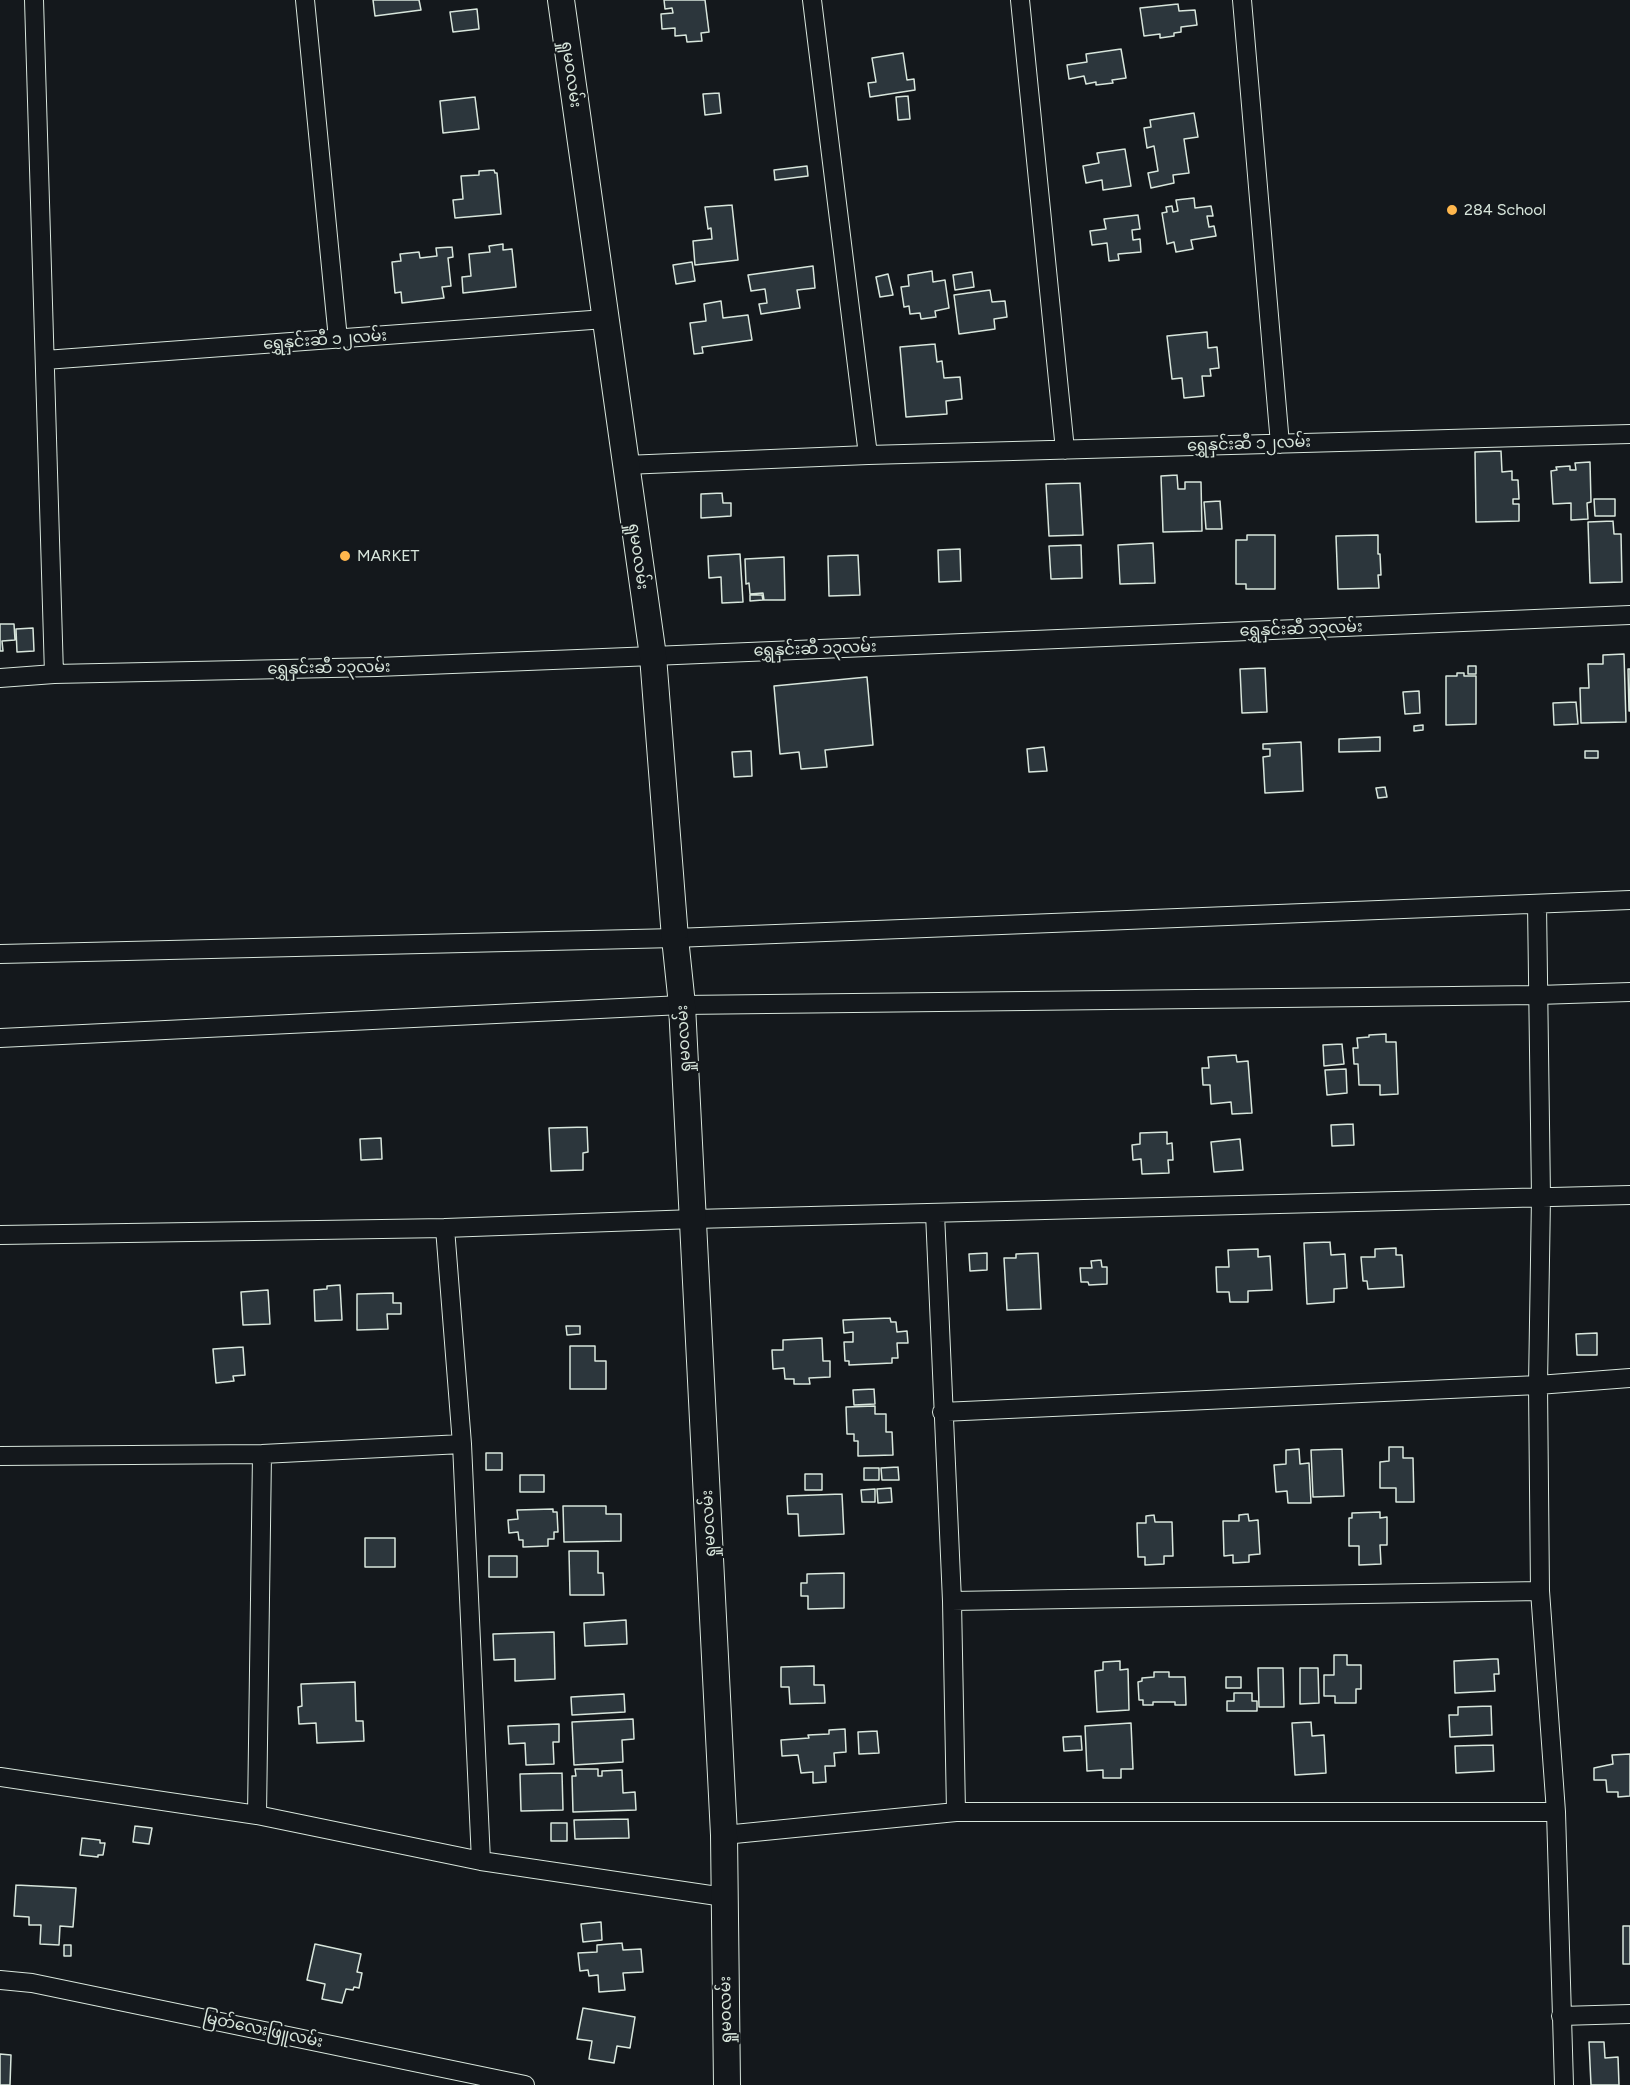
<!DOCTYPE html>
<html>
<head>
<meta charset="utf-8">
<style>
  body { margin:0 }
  canvas { display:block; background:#14181c }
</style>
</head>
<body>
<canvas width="1630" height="2085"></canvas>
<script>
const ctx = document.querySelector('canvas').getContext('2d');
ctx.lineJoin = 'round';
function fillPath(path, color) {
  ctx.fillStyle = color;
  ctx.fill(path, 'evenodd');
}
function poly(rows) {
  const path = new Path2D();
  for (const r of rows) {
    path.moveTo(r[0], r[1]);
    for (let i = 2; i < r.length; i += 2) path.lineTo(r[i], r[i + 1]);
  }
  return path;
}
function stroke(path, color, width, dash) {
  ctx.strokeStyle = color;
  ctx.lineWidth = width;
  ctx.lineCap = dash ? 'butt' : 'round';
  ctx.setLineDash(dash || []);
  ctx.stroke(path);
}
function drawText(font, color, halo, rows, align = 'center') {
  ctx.font = font + ' Figtree,"Noto Sans Myanmar",sans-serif';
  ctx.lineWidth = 4.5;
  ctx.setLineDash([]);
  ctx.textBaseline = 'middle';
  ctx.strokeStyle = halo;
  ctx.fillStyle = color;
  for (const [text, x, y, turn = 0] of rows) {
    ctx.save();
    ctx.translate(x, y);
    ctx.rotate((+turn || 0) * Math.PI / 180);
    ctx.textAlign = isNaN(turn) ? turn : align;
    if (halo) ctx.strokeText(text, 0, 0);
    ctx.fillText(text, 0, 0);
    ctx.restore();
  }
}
const building = poly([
  [373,0,419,0,421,10,375,16,373,0],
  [664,0,705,0,709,32,701,33,702,41,687,42,686,35,675,36,675,28,662,29,661,14,673,13,672,8,665,9,664,0],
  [1178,4,1179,11,1195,10,1197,25,1181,27,1181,32,1174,33,1174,36,1160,38,1160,34,1144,36,1140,8,1178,4],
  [477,9,479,29,453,32,450,12,477,9],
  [1121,49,1126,78,1112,80,1113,83,1096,85,1096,82,1086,84,1084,76,1069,79,1067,65,1087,62,1086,54,1121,49],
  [903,53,907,80,914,79,915,90,870,97,868,83,876,82,872,58,903,53],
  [719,93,721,113,705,115,703,94,719,93],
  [908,96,910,119,898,120,896,97,908,96],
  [475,97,479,129,443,133,440,101,475,97],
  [1194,113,1198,137,1184,139,1189,173,1173,175,1174,183,1151,188,1148,173,1158,171,1154,146,1147,148,1144,128,1151,127,1150,120,1194,113],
  [1125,149,1131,186,1103,190,1102,180,1086,183,1083,166,1099,163,1097,153,1125,149],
  [807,166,808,176,775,180,774,170,807,166],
  [494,170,495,173,497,173,501,214,455,218,453,200,463,199,461,176,479,175,479,171,494,170],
  [1194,198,1195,208,1211,206,1213,216,1207,216,1209,227,1214,226,1216,236,1191,240,1193,249,1176,252,1174,242,1167,244,1162,213,1167,212,1166,207,1172,206,1173,212,1178,211,1176,200,1194,198],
  [732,205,738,260,695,265,693,241,712,239,711,228,708,229,705,207,732,205],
  [1138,215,1140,229,1132,230,1133,240,1140,239,1141,252,1118,254,1119,260,1109,261,1107,243,1092,245,1090,231,1106,229,1104,219,1138,215],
  [503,244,503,250,512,249,516,287,463,293,462,277,471,276,469,254,490,252,489,246,503,244],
  [452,247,453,257,448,258,451,286,442,287,444,298,402,303,401,292,395,293,392,262,401,261,400,254,419,252,420,258,437,256,436,248,452,247],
  [692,262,695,281,676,284,673,265,692,262],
  [813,266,815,288,797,290,800,308,761,314,759,304,767,303,765,289,751,291,748,275,813,266],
  [932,271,933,282,945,280,949,308,935,311,936,317,921,319,920,313,910,314,909,306,904,307,901,287,909,286,908,275,932,271],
  [972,272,974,287,955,290,953,275,972,272],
  [888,274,893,295,880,297,876,277,888,274],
  [990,290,992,302,1005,301,1007,317,994,319,995,329,959,334,954,295,990,290],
  [721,301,723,318,748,315,752,340,702,347,703,353,694,354,690,323,706,321,704,304,721,301],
  [1207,332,1208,348,1217,347,1219,368,1210,369,1211,376,1202,376,1204,396,1184,398,1182,378,1172,379,1167,336,1207,332],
  [935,344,937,362,942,361,944,378,960,377,962,399,946,401,947,414,906,417,900,347,935,344],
  [1501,451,1502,472,1512,471,1512,480,1518,480,1519,499,1513,499,1513,504,1519,504,1519,521,1476,522,1475,452,1501,451],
  [1590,462,1591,502,1587,503,1588,519,1571,520,1571,503,1553,504,1551,471,1557,470,1556,467,1570,466,1570,470,1576,470,1575,463,1590,462],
  [1177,475,1178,489,1185,489,1185,482,1201,482,1202,531,1163,532,1161,476,1177,475],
  [1080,483,1083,535,1049,536,1046,484,1080,483],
  [722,493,723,503,731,503,731,516,701,518,701,494,722,493],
  [1594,499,1615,499,1615,516,1595,516,1594,499],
  [1220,501,1222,529,1206,529,1204,502,1220,501],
  [1613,521,1614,534,1621,534,1622,582,1590,583,1588,522,1613,521],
  [1247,535,1275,535,1275,589,1246,589,1246,584,1236,584,1236,540,1247,540,1247,535],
  [1378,535,1378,554,1380,554,1381,575,1378,575,1379,588,1338,589,1336,536,1378,535],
  [1153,543,1155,583,1120,584,1118,545,1153,543],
  [1081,545,1082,578,1051,579,1049,546,1081,545],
  [960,549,961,581,939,582,938,550,960,549],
  [740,554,743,602,722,603,721,577,709,578,708,556,740,554],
  [858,555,860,595,829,596,828,556,858,555],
  [784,557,785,600,764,600,763,593,750,594,749,583,746,584,745,559,784,557],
  [750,595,762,595,763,600,750,601,750,595],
  [0,624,14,624,15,640,2,641,3,651,0,651,0,624],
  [33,628,34,651,17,652,16,629,33,628],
  [1624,654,1626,722,1581,723,1580,688,1589,688,1588,664,1603,664,1603,655,1624,654],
  [1468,666,1476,666,1476,674,1468,674,1468,666],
  [1265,668,1267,712,1242,713,1240,669,1265,668],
  [1628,669,1630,669,1630,711,1629,711,1628,669],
  [1457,673,1464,673,1464,676,1476,676,1476,724,1446,725,1446,676,1457,676,1457,673],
  [867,677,873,745,825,750,827,767,801,769,799,752,780,754,774,686,867,677],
  [1419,691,1420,713,1405,714,1403,692,1419,691],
  [1576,702,1578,724,1554,725,1553,703,1576,702],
  [1423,725,1423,730,1414,731,1414,726,1423,725],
  [1380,737,1380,751,1339,752,1339,739,1380,737],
  [1301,742,1303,791,1265,793,1263,757,1270,756,1270,749,1263,749,1263,744,1301,742],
  [1044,747,1047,771,1029,772,1027,749,1044,747],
  [751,751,752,776,734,777,732,752,751,751],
  [1585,751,1598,751,1598,758,1585,758,1585,751],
  [1385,787,1387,797,1378,798,1376,788,1385,787],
  [1386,1034,1386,1042,1396,1042,1398,1094,1380,1095,1380,1085,1359,1085,1358,1064,1354,1064,1353,1048,1358,1048,1357,1038,1369,1037,1369,1035,1386,1034],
  [1342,1044,1344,1064,1324,1066,1323,1045,1342,1044],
  [1236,1055,1237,1062,1248,1061,1252,1113,1232,1114,1231,1102,1211,1104,1210,1085,1203,1085,1202,1068,1209,1068,1208,1057,1236,1055],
  [1346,1069,1347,1093,1327,1095,1325,1070,1346,1069],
  [1353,1124,1354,1145,1332,1146,1331,1125,1353,1124],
  [587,1127,588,1152,583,1153,583,1170,551,1171,549,1128,587,1127],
  [1167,1132,1167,1144,1172,1143,1173,1160,1168,1160,1169,1173,1142,1174,1141,1159,1133,1160,1132,1145,1140,1144,1140,1133,1167,1132],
  [381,1138,382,1159,361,1160,360,1139,381,1138],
  [1240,1139,1243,1170,1214,1172,1211,1142,1240,1139],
  [1330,1242,1331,1255,1345,1254,1347,1288,1334,1289,1334,1302,1307,1304,1304,1243,1330,1242],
  [1396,1248,1396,1255,1402,1255,1404,1287,1368,1289,1367,1281,1363,1281,1361,1257,1375,1257,1375,1249,1396,1248],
  [1258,1249,1258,1257,1270,1256,1272,1290,1248,1291,1248,1302,1230,1302,1229,1292,1217,1292,1216,1267,1229,1267,1228,1250,1258,1249],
  [987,1253,987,1270,970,1271,969,1254,987,1253],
  [1038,1253,1041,1309,1007,1310,1004,1258,1016,1258,1016,1254,1038,1253],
  [1101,1260,1102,1267,1107,1267,1107,1284,1089,1285,1088,1282,1081,1282,1080,1268,1092,1268,1091,1261,1101,1260],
  [340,1285,342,1320,315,1321,314,1290,327,1289,327,1286,340,1285],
  [268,1290,270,1324,243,1325,241,1292,268,1290],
  [393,1293,393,1303,401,1303,401,1314,387,1314,388,1329,357,1330,357,1294,393,1293],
  [890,1318,891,1322,896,1322,897,1332,907,1331,908,1343,897,1343,898,1358,892,1358,892,1363,849,1365,849,1361,845,1361,844,1342,853,1342,853,1332,844,1333,843,1320,890,1318],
  [566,1326,580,1326,580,1334,567,1335,566,1326],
  [1597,1333,1597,1355,1577,1355,1576,1334,1597,1333],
  [822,1338,823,1361,830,1361,830,1377,809,1378,810,1384,794,1384,794,1379,785,1379,784,1368,773,1369,772,1350,783,1350,783,1340,822,1338],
  [570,1346,595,1346,595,1361,606,1361,606,1389,570,1389,570,1346],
  [243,1347,245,1375,233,1376,234,1381,216,1383,213,1349,243,1347],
  [874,1389,875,1404,854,1405,853,1390,874,1389],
  [875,1406,875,1414,886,1414,886,1432,892,1432,893,1455,858,1456,858,1441,854,1441,854,1434,847,1434,846,1407,875,1406],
  [1389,1447,1403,1447,1403,1458,1413,1458,1414,1502,1396,1502,1396,1488,1380,1488,1380,1462,1389,1461,1389,1447],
  [1299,1449,1300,1464,1309,1463,1311,1503,1288,1503,1287,1491,1276,1492,1274,1465,1286,1464,1286,1450,1299,1449],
  [1342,1449,1344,1496,1313,1497,1311,1450,1342,1449],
  [486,1453,502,1453,502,1470,486,1470,486,1453],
  [898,1467,899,1480,882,1480,881,1468,898,1467],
  [864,1468,879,1468,879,1480,864,1480,864,1468],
  [805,1474,822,1474,822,1490,805,1490,805,1474],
  [520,1475,544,1475,544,1492,520,1492,520,1475],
  [891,1488,892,1502,878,1503,877,1489,891,1488],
  [875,1489,875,1502,862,1502,861,1490,875,1489],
  [842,1494,844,1534,799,1536,798,1514,788,1514,787,1496,842,1494],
  [563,1506,606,1506,606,1514,621,1514,621,1541,564,1542,563,1506],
  [553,1509,553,1512,557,1512,558,1532,554,1532,554,1539,548,1539,548,1546,523,1547,523,1540,519,1540,518,1532,509,1533,508,1520,518,1519,517,1510,553,1509],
  [1380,1512,1380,1518,1387,1517,1387,1545,1380,1545,1381,1564,1359,1565,1359,1546,1349,1546,1349,1518,1352,1518,1352,1513,1380,1512],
  [1248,1514,1249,1521,1258,1520,1260,1554,1249,1555,1249,1562,1233,1563,1233,1555,1224,1556,1223,1521,1239,1521,1239,1515,1248,1514],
  [1154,1515,1155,1522,1172,1522,1173,1556,1164,1556,1164,1564,1145,1565,1145,1557,1138,1557,1137,1523,1146,1523,1146,1516,1154,1515],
  [365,1538,395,1538,395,1567,365,1567,365,1538],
  [569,1551,598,1551,598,1573,603,1573,604,1595,570,1595,569,1551],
  [489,1556,517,1556,517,1577,489,1577,489,1556],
  [844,1573,844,1608,808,1609,808,1596,801,1596,801,1583,807,1583,807,1574,844,1573],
  [626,1620,627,1644,585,1646,584,1623,626,1620],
  [554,1632,555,1679,515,1681,515,1659,494,1660,493,1634,554,1632],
  [1334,1655,1347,1655,1347,1665,1361,1665,1361,1689,1356,1689,1356,1703,1335,1703,1335,1696,1324,1696,1324,1675,1334,1675,1334,1655],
  [1493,1659,1498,1659,1499,1674,1494,1674,1495,1691,1455,1693,1454,1661,1493,1659],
  [1120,1661,1120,1670,1128,1669,1129,1710,1097,1712,1095,1671,1103,1670,1103,1662,1120,1661],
  [814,1666,814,1685,824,1685,825,1703,790,1704,789,1687,781,1687,781,1667,814,1666],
  [1258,1668,1283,1668,1284,1707,1259,1707,1258,1668],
  [1300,1668,1318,1668,1319,1703,1300,1704,1300,1668],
  [1154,1672,1169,1672,1169,1677,1185,1677,1186,1705,1175,1705,1175,1702,1153,1702,1153,1705,1143,1705,1143,1700,1139,1700,1138,1682,1142,1681,1142,1678,1154,1677,1154,1672],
  [1226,1677,1241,1677,1241,1688,1226,1688,1226,1677],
  [355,1682,356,1721,363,1721,364,1741,317,1743,316,1723,299,1724,298,1707,302,1706,301,1684,355,1682],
  [1234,1693,1252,1693,1252,1701,1257,1701,1257,1711,1227,1711,1227,1701,1234,1701,1234,1693],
  [624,1694,625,1712,572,1715,571,1697,624,1694],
  [1491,1706,1492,1735,1450,1737,1449,1715,1458,1715,1458,1707,1491,1706],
  [633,1719,634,1739,622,1740,623,1762,574,1765,572,1722,633,1719],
  [1311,1722,1312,1736,1324,1735,1326,1773,1295,1775,1292,1723,1311,1722],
  [1131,1723,1133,1769,1121,1769,1121,1778,1103,1778,1103,1770,1087,1771,1085,1726,1131,1723],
  [559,1724,559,1742,553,1742,554,1764,526,1765,525,1743,509,1744,508,1726,559,1724],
  [845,1729,846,1752,834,1753,835,1766,825,1766,826,1782,813,1783,813,1772,801,1773,798,1755,782,1756,781,1740,809,1738,808,1735,829,1734,829,1730,845,1729],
  [877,1731,879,1753,859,1754,858,1732,877,1731],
  [1081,1736,1082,1750,1064,1751,1063,1737,1081,1736],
  [1493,1745,1494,1771,1456,1773,1455,1746,1493,1745],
  [1630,1754,1630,1796,1618,1797,1618,1792,1607,1792,1606,1780,1594,1780,1594,1768,1613,1764,1612,1755,1630,1754],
  [575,1769,598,1769,598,1776,602,1776,602,1771,622,1770,623,1793,635,1792,636,1810,573,1812,572,1776,576,1776,575,1769],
  [562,1773,563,1810,521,1811,520,1774,562,1773],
  [628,1819,629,1838,575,1839,574,1820,628,1819],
  [551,1823,567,1823,567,1841,551,1841,551,1823],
  [135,1826,152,1828,149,1844,133,1842,135,1826],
  [82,1838,100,1840,100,1843,105,1843,103,1855,98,1855,98,1857,80,1855,82,1838],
  [16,1885,76,1888,73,1927,60,1926,59,1945,40,1944,41,1925,29,1925,29,1917,14,1916,16,1885],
  [601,1922,602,1940,583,1942,581,1924,601,1922],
  [1623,1926,1630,1926,1630,1964,1623,1964,1623,1926],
  [622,1943,623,1950,641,1949,643,1972,623,1973,625,1990,599,1992,598,1975,589,1976,588,1970,580,1971,578,1953,597,1952,597,1945,622,1943],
  [315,1944,361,1954,357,1972,362,1973,359,1988,354,1987,353,1990,346,1989,342,2003,322,1999,325,1984,307,1980,315,1944],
  [64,1945,71,1945,71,1956,64,1956,64,1945],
  [583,2008,635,2017,630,2048,617,2046,614,2063,589,2059,592,2041,577,2039,583,2008],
  [1589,2042,1604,2042,1605,2058,1618,2057,1619,2085,1591,2085,1589,2042],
  [0,2054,11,2055,10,2085,0,2085,0,2054]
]);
fillPath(building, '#2c363c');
stroke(building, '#d8e6dc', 1.5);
const street = poly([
  [34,0,54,674],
  [305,0,338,339],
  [812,0,868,455],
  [1020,0,1065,450],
  [1242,0,1280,444],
  [45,360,605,319],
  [625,465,868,455,1630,434],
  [0,678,54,674,377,667,653,656,1630,615],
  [1537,904,1541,1197,1538,1385,1540,1591,1556,1812,1564,2085],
  [0,954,675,938,1630,900],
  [0,1038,682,1005,1538,995,1630,992],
  [935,1213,952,1601,956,1812],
  [445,1228,462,1444],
  [0,1235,445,1228,694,1219,1630,1195],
  [942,1412,1538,1385,1630,1378],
  [0,1456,262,1454,462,1444,481,1861,257,1815,262,1454],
  [952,1601,1540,1591],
  [0,1777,257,1815],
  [724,1835,956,1812,1556,1812],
  [481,1861,724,1897],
  [0,1980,32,1983,525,2085],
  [1561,2016,1630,2014]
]);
const secondary = poly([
  [561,0,653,656,675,938,682,1005,724,1835,727,2085]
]);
stroke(street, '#d8e6dc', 20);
stroke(secondary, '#d8e6dc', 28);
stroke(street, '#14181c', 18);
stroke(secondary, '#14181c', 26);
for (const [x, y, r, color] of [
  [1452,210,6,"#ffb74d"],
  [345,556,6,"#ffb74d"]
]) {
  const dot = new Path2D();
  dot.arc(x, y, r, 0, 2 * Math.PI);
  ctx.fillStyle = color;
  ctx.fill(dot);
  stroke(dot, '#14181c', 2);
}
drawText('16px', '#d8e6dc', '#14181c', [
  ["ရှုမဝလမ်း",571,74,82],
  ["ရွှေနှင်းဆီ ၁၂လမ်း",325,340,-4],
  ["ရွှေနှင်းဆီ ၁၂လမ်း",1249,444,-2],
  ["ရှုမဝလမ်း",638,556,82],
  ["ရွှေနှင်းဆီ ၁၃လမ်း",1301,629,-2],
  ["ရွှေနှင်းဆီ ၁၃လမ်း",815,649,-2],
  ["ရွှေနှင်းဆီ ၁၃လမ်း",329,668,-1],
  ["ရှုမဝလမ်း",684,1039,-93],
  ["ရှုမဝလမ်း",709,1524,-93],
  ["ရှုမဝလမ်း",726,2010,-91],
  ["မြတ်လေးဖြူလမ်း",263,2030,12]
]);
drawText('16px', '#d8e6dc', '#14181c', [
  ["284 School",1464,210],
  ["MARKET",357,556]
], 'left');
</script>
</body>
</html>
